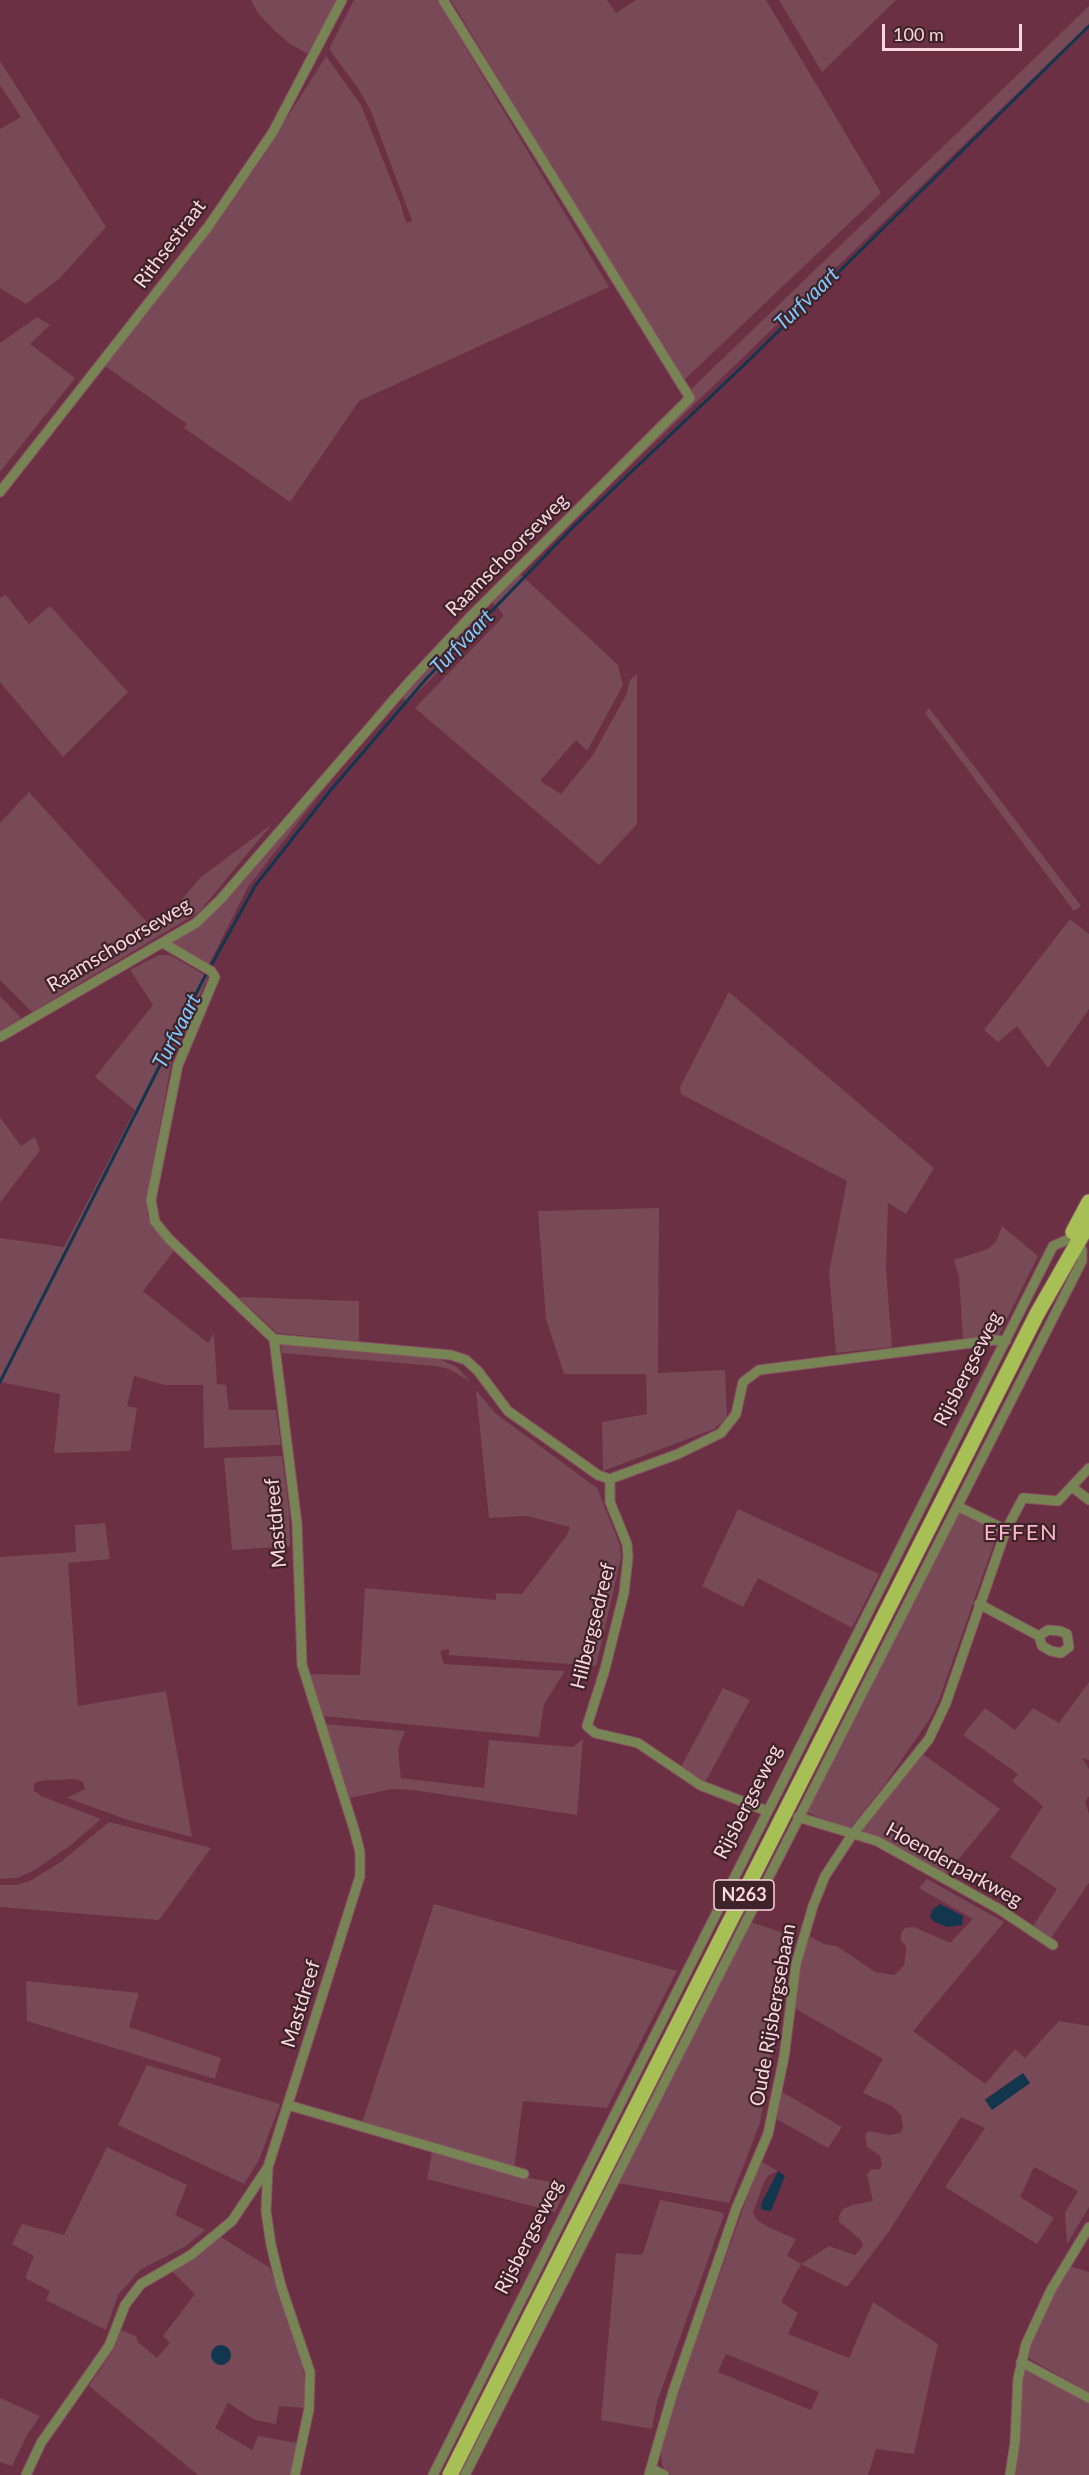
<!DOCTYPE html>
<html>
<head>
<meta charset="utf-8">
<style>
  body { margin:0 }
  #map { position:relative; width:1089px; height:2475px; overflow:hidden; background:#6b3044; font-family:Lato,sans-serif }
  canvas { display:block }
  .scale { position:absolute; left:882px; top:24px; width:140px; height:27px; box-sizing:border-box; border:3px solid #fcd6e0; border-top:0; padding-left:8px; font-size:18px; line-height:21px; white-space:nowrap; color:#fcd6e0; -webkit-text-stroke:4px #3e232b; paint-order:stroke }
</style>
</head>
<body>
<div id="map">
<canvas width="1089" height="2475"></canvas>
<div class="scale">100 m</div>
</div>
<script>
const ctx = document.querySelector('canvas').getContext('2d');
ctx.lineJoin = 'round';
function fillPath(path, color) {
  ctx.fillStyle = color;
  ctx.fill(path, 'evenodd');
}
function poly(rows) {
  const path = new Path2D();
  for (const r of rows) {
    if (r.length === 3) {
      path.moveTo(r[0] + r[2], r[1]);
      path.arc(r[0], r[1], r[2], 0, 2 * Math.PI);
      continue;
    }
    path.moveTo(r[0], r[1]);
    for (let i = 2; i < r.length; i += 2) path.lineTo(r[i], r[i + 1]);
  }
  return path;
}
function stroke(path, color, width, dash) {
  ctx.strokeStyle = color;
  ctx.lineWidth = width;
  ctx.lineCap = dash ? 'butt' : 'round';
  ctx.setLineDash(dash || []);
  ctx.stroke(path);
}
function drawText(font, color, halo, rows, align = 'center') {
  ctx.font = font + ' Lato,sans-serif';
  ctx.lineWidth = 4.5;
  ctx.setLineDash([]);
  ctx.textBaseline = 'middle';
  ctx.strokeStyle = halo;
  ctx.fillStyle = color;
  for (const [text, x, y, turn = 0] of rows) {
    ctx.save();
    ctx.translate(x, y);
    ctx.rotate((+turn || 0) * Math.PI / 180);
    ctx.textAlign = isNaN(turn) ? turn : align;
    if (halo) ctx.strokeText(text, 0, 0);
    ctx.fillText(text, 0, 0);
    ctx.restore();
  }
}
fillPath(poly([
  [251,0,338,0,310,55,290,44,274,30,258,13],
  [354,0,437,0,609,287,359,401,290,502,184,428,187,424,105,366,258,164,326,56,361,105,401,205,406,223,412,221,371,111,358,88,329,49],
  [451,0,607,0,616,13,636,0,766,0,881,193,681,383],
  [779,0,896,0,822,72],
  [1089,6,1089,24,570,524,564,517,687,393],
  [0,61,106,227,60,278,26,304,0,288,0,129,21,117,0,85],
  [37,317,50,325,30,344,75,378,0,472,0,343],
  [558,523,564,530,520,574,618,665,623,685,587,751,576,740,540,781,561,794,593,755,626,695,630,680,637,674,637,824,599,865,415,708,502,618,503,614,486,595],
  [6,595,29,624,50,606,128,692,63,757,0,682,0,598],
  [480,602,493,616,408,702,401,697,394,704,316,799,248,887,208,966,179,950,173,943,210,917,388,697],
  [929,708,971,762,1081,906,1074,911,925,713],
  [29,792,155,931,201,877,272,824,199,912,32,1012,0,980,0,823],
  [1070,919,1089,934,1089,1009,1048,1068,1017,1026,998,1042,984,1030],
  [159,955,170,955,208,977,172,1059,147,1197,147,1213,151,1226,174,1251,143,1291,208,1343,214,1333,217,1384,226,1385,229,1410,276,1410,281,1445,204,1448,203,1385,165,1385,134,1376,127,1406,137,1408,130,1451,54,1453,60,1394,0,1382,0,1238,64,1247,135,1110,95,1077,153,1005,130,970],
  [729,992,934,1168,906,1214,888,1203,886,1269,892,1347,836,1353,829,1272,847,1181,681,1094,680,1087],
  [0,996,21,1018,0,1031],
  [0,1117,21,1146,35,1137,40,1150,0,1203],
  [659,1208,658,1373,725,1370,727,1418,714,1429,603,1471,602,1422,647,1414,646,1374,564,1374,546,1319,538,1211],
  [1002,1226,1038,1256,999,1335,963,1339,959,1277,954,1260,988,1249,996,1242],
  [238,1297,359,1301,359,1341,277,1333],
  [281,1344,437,1358,457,1367,471,1382,449,1369,435,1366,282,1353],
  [476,1390,495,1413,597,1488,620,1545,621,1558,596,1666,449,1655,449,1649,440,1651,444,1664,565,1671,544,1704,539,1737,323,1716,310,1674,360,1675,365,1588,496,1600,496,1593,522,1594,567,1535,570,1527,527,1516,489,1518],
  [282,1456,289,1509,290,1546,232,1550,224,1458],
  [738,1509,879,1574,852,1628,758,1578,743,1607,702,1586],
  [959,1512,999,1529,939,1700,929,1720,885,1784,850,1828,820,1818,807,1812],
  [105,1523,110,1559,68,1563,78,1706,166,1691,192,1837,131,1821,67,1798,85,1789,83,1782,75,1779,38,1781,34,1784,34,1791,41,1796,101,1819,71,1845,33,1871,17,1878,0,1879,0,1557,76,1552,75,1525],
  [1089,1682,1089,1760,1082,1758,1089,1769,1089,1796,1085,1802,1089,1814,1089,1883,1049,1941,1031,1929,1057,1889,1010,1857,1043,1806,1012,1781,1018,1774,963,1735,985,1708,1015,1730,1033,1708,1059,1723],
  [723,1688,750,1700,704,1784,681,1767],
  [325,1724,405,1731,398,1749,401,1778,484,1788,489,1740,573,1747,583,1739,577,1815,413,1790,392,1789,350,1798],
  [920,1752,1000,1809,944,1877,860,1832],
  [109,1822,211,1848,159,1920,0,1907,0,1885,16,1885,30,1881,62,1861],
  [927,1879,1004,1922,913,2031,985,2084,1015,2049,1025,2058,1059,2021,1089,2026,1089,2207,1067,2244,1065,2213,1078,2191,1034,2167,1020,2197,1054,2218,1037,2244,945,2187,985,2128,961,2117,890,2230,847,2287,801,2264,781,2302,798,2313,788,2334,849,2358,873,2302,938,2344,914,2454,876,2449,868,2475,671,2475,666,2472,662,2465,661,2451,673,2405,760,2161,778,2171,769,2175,764,2182,753,2213,757,2220,768,2227,796,2239,787,2256,801,2264,829,2246,855,2255,863,2246,861,2240,839,2222,839,2216,843,2209,852,2205,873,2201,867,2175,870,2170,880,2169,882,2164,880,2156,867,2147,865,2134,870,2131,889,2135,900,2133,903,2128,901,2115,892,2106,863,2093,883,2059,789,2005,803,1933,824,1944,837,1946,875,1972,895,1975,904,1965,906,1953,906,1946,901,1941,901,1933,905,1928,914,1927,950,1943,973,1919,919,1888],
  [1023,2073,1030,2083,992,2109,985,2099],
  [726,2354,819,2392,811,2410,718,2372],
  [434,1904,677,1971,607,2108,523,2101,514,2169,362,2123],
  [751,1922,792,1936,760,2123,729,2203,618,2183],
  [26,1981,139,1993,129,2027,221,2058,215,2079,27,2021],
  [147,2065,280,2104,259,2160,244,2184,118,2125],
  [779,2090,842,2127,828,2148,773,2117],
  [107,2147,187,2185,175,2215,205,2230,186,2246,140,2270,118,2295,106,2330,46,2300,50,2291,25,2278,34,2256,12,2244,22,2224,64,2235],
  [432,2152,502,2173,568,2185,555,2212,427,2179],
  [660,2200,721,2212,724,2215,657,2402,652,2429,601,2420,616,2253,640,2255,643,2253],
  [221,2237,270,2268,303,2365,305,2386,304,2408,279,2406,276,2424,255,2420,228,2403,215,2428,252,2450,258,2436,297,2443,291,2475,198,2475,89,2386,114,2349,121,2330,136,2336,138,2342,157,2358,170,2343,163,2336,195,2294,171,2270,201,2254],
  [1069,2266,1089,2272,1089,2392,1026,2357,1039,2320],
  [1021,2366,1089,2401,1089,2475,1012,2475],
  [0,2398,40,2416,27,2435,12,2466,0,2462]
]), '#784957');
fillPath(poly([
  [940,1904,963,1916,962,1925,947,1927,935,1922,930,1917,932,1910],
  [1023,2073,1030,2083,992,2110,985,2100],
  [778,2171,785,2176,771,2211,767,2211,761,2209,761,2204],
  [221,2355,10]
]), '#11364e');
stroke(poly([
  [0,1382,202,982,255,886,330,791,426,679,571,529,744,365,1089,26]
]), '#11364e', 3);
const street = poly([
  [0,492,208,227,273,132,342,0],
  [0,1037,196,923,220,900,410,681,469,618,690,398,443,0],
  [274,1339,451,1355,466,1360,478,1371,508,1411,598,1475,610,1479,678,1454,721,1433,736,1414,743,1382,759,1370,995,1340,1006,1341],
  [610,1479,610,1502,627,1544,628,1557,624,1593,605,1669,587,1726,595,1733,638,1743,700,1785,767,1811],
  [1072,1487,1089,1500],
  [959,1507,1006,1530],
  [979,1604,1039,1636,1042,1646,1051,1651,1061,1653,1069,1647,1067,1634,1060,1631,1048,1630,1039,1636],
  [798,1817,877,1841,999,1909,1053,1945],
  [288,2105,524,2174],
  [268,2167,266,2211,271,2245,281,2286,310,2372,309,2409,295,2475],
  [1021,2362,1089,2398],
  [652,2469,664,2475],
  [26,2475,41,2443,109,2346,125,2305,141,2284,191,2255,232,2221,268,2167,360,1876,360,1852,354,1829,302,1665,297,1524,274,1339,169,1239,155,1222,151,1200,178,1065,215,977,211,971,163,943],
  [433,2475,1053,1246,1069,1239,1078,1243,1082,1250,1082,1261,465,2475],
  [649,2475,673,2392,736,2209,768,2134,784,2057,796,1964,813,1906,825,1876,852,1835,929,1739,946,1703,1006,1530,1023,1498,1058,1501,1089,1468],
  [1010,2475,1015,2443,1018,2379,1026,2344,1051,2290,1089,2227]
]);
const primary = poly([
  [1073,1232,1089,1202],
  [450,2475,1037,1314,1089,1223]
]);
stroke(street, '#885163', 11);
stroke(primary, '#885163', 17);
stroke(street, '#778453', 9);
stroke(primary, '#a7c056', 15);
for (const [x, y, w] of [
  [744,1895,60]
]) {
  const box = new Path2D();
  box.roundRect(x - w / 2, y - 15, w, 30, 4.5);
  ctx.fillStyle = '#3e232b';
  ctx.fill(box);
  stroke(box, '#fcd6e0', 1.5);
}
drawText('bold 18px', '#fcd6e0', null, [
  ["N263",744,1895]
]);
drawText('20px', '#fcd6e0', '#3e232b', [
  ["Rithsestraat",170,244,-53],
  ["Raamschoorseweg",507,555,-45],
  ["Raamschoorseweg",119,945,-31],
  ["Rijsbergseweg",968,1369,-63],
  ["Mastdreef",276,1523,-95],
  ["Hilbergsedreef",593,1626,-76],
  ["Rijsbergseweg",748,1802,-63],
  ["Hoenderparkweg",954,1865,29],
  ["Mastdreef",301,2004,-73],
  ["Oude Rijsbergsebaan",773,2015,-80],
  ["Rijsbergseweg",529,2237,-63]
]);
drawText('italic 21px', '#80c9fd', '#3e232b', [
  ["Turfvaart",807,299,-44],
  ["Turfvaart",462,642,-46],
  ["Turfvaart",177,1031,-63]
]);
ctx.letterSpacing = '1.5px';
drawText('22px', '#feb6ca', '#3e232b', [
  ["EFFEN",1021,1533]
]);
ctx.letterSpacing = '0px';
</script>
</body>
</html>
